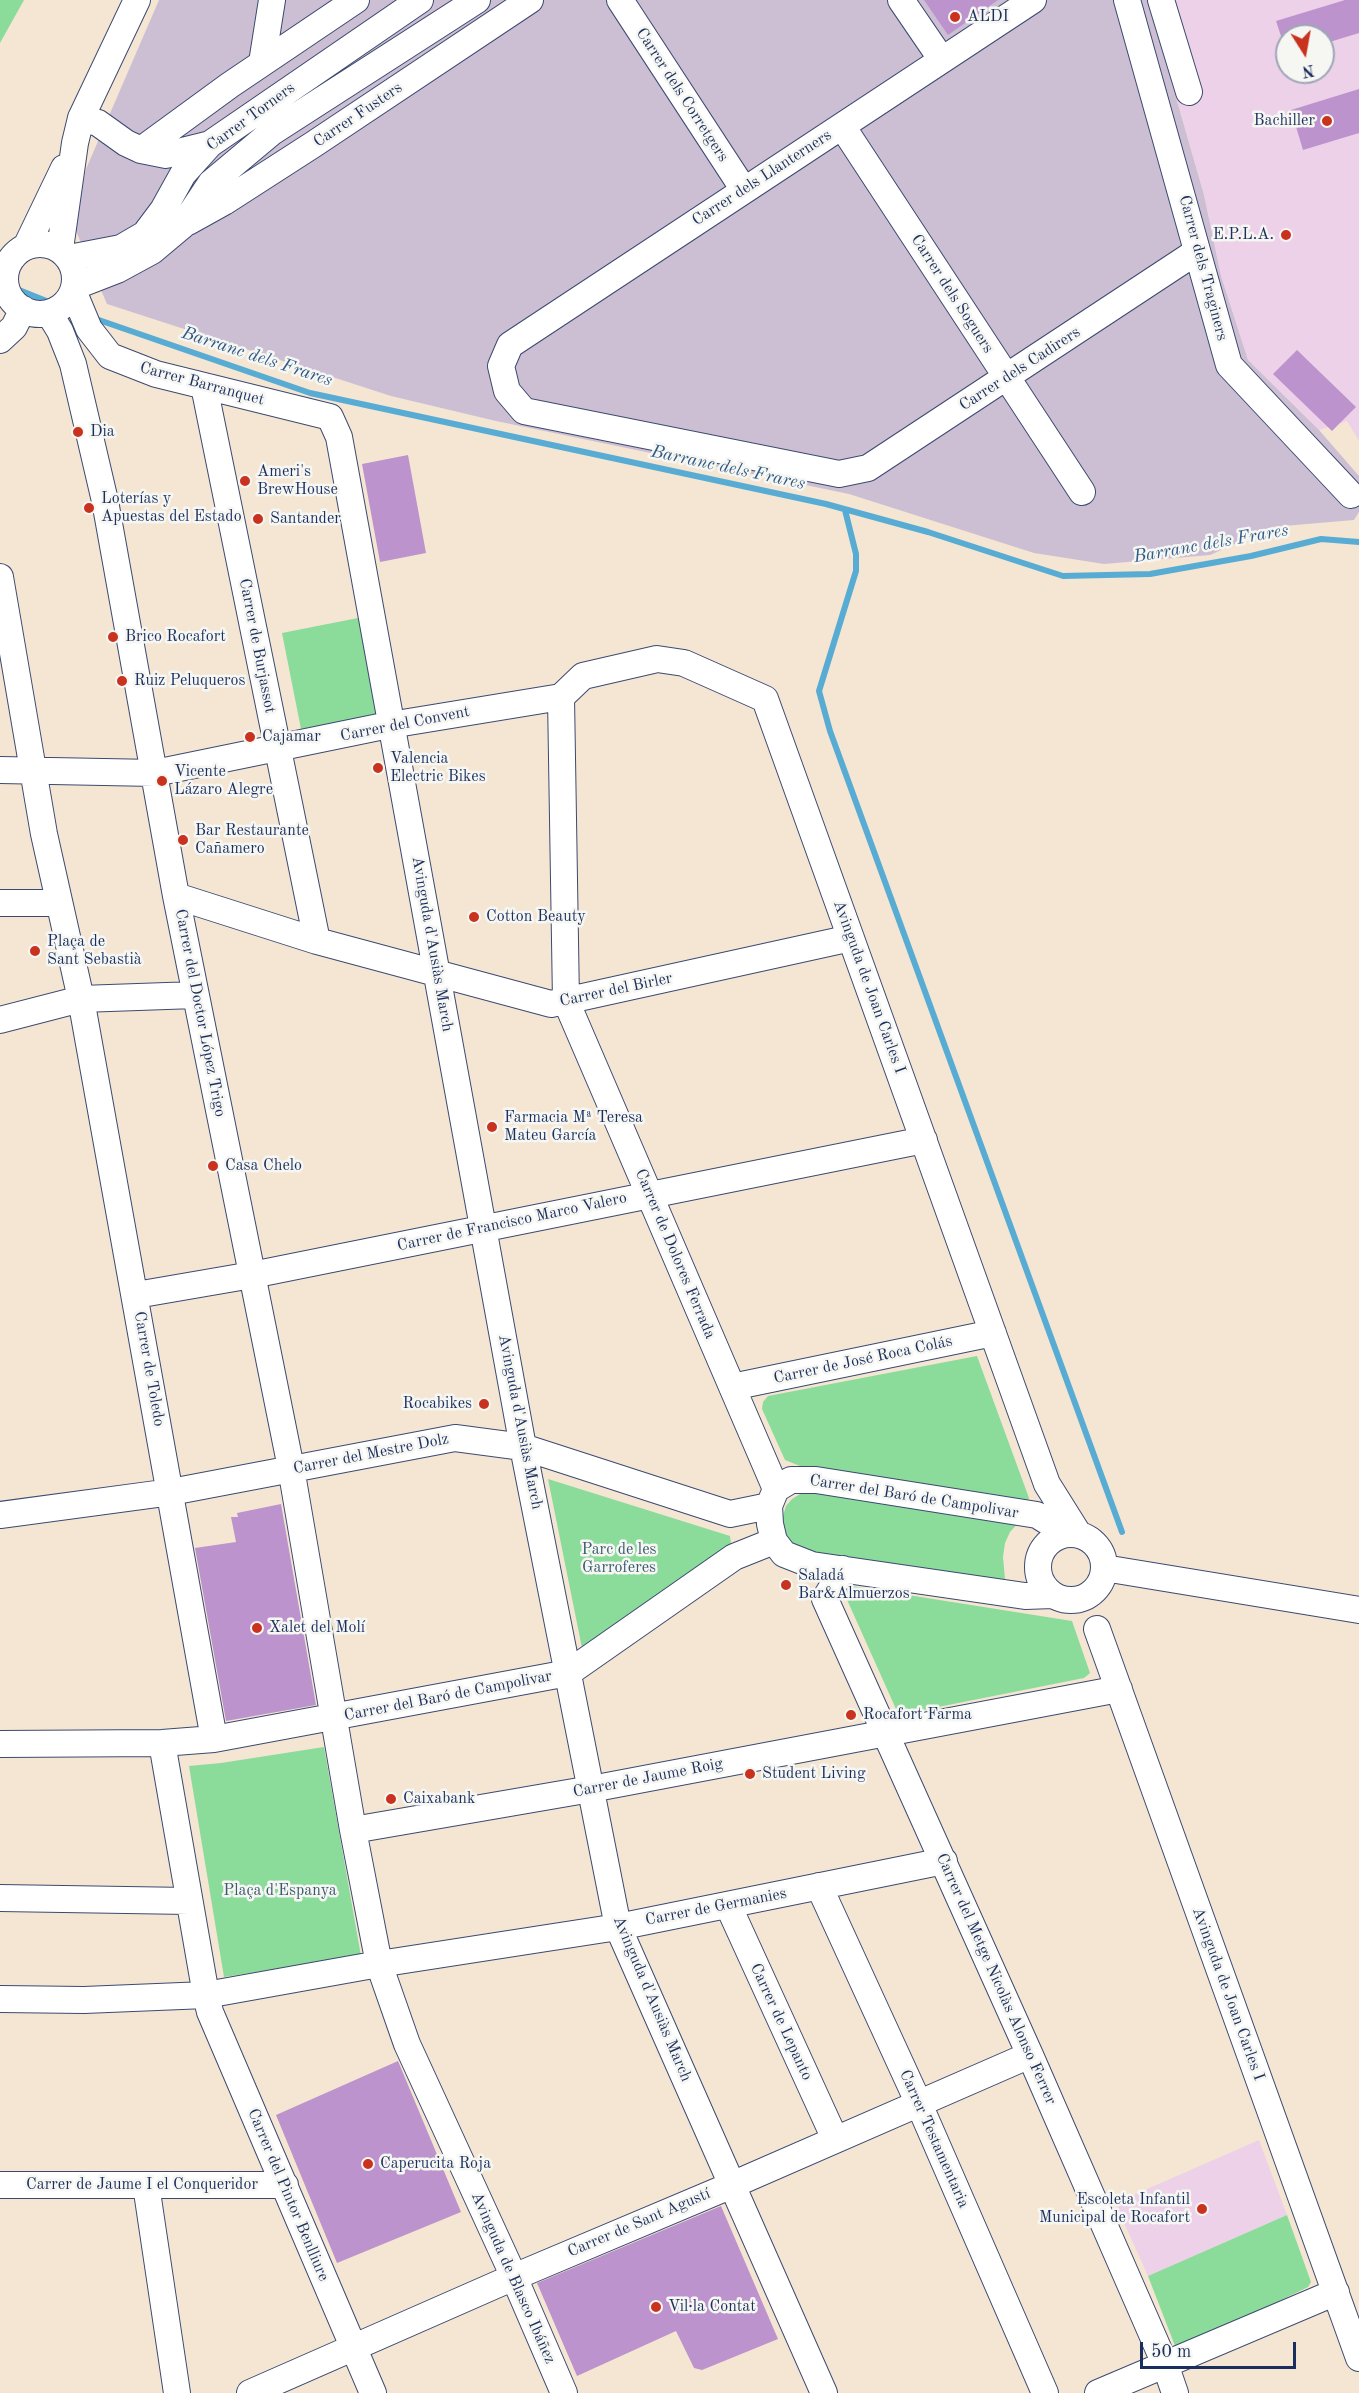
<!DOCTYPE html>
<html>
<head>
<meta charset="utf-8">
<style>
  body { margin:0 }
  #map { position:relative; width:1359px; height:2393px; overflow:hidden; background:#f4e6d3; font-family:"Old Standard TT",serif }
  canvas { display:block }
  .north { position:absolute; left:1275px; top:24px; width:60px; height:60px; box-sizing:border-box; background:#f6f6f2; border:2px solid #9ea6b7; border-radius:50%; rotate:169deg; font-size:16px; font-weight:700; line-height:24px; text-align:center; color:#1b2f5e }
  .north::after { content:''; display:block; margin:auto; width:21px; height:27px; background:#c8321e; clip-path:polygon(50% 0,100% 100%,50% 72%,0 100%) }
  .scale { position:absolute; left:1140px; top:2342px; width:156px; height:27px; box-sizing:border-box; border:3px solid #1b2f5e; border-top:0; padding-left:8px; font-size:18px; line-height:21px; white-space:nowrap; color:#1b2f5e; -webkit-text-stroke:4px #f6f6f2; paint-order:stroke }
</style>
</head>
<body>
<div id="map">
<canvas width="1359" height="2393"></canvas>
<div class="north">N</div>
<div class="scale">50 m</div>
</div>
<script>
const ctx = document.querySelector('canvas').getContext('2d');
ctx.lineJoin = 'round';
function fillPath(path, color) {
  ctx.fillStyle = color;
  ctx.fill(path, 'evenodd');
}
function poly(rows) {
  const path = new Path2D();
  for (const r of rows) {
    if (r.length === 3) {
      path.moveTo(r[0] + r[2], r[1]);
      path.arc(r[0], r[1], r[2], 0, 2 * Math.PI);
      continue;
    }
    path.moveTo(r[0], r[1]);
    for (let i = 2; i < r.length; i += 2) path.lineTo(r[i], r[i + 1]);
  }
  return path;
}
function stroke(path, color, width, dash) {
  ctx.strokeStyle = color;
  ctx.lineWidth = width;
  ctx.lineCap = dash ? 'butt' : 'round';
  ctx.setLineDash(dash || []);
  ctx.stroke(path);
}
function drawText(font, color, halo, rows, align = 'center') {
  ctx.font = font + ' "Old Standard TT",serif';
  ctx.lineWidth = 5;
  ctx.setLineDash([]);
  ctx.textBaseline = 'middle';
  ctx.strokeStyle = halo;
  ctx.fillStyle = color;
  for (const [text, x, y, turn = 0] of rows) {
    ctx.save();
    ctx.translate(x, y);
    ctx.rotate((+turn || 0) * Math.PI / 180);
    ctx.textAlign = isNaN(turn) ? turn : align;
    if (halo) ctx.strokeText(text, 0, 0);
    ctx.fillText(text, 0, 0);
    ctx.restore();
  }
}
fillPath(poly([
  [1148,0,1359,0,1359,441,1347,421,1319,430,1248,360,1221,276,1204,195],
  [1287,36,1323,36,1323,72,1287,72],
  [1259,2140,1287,2215,1148,2276,1115,2203]
]), '#edd1e9');
fillPath(poly([
  [159,0,1148,0,1204,195,1221,276,1248,360,1319,430,1359,476,1359,512,1354,520,1272,527,1210,555,1104,564,1034,553,849,494,496,421,391,396,107,304,73,224,86,169]
]), '#ccbfd4');
fillPath(poly([
  [0,0,24,0,0,43],
  [363,617,380,715,301,729,282,633],
  [977,1356,1029,1498,1027,1503,800,1466,785,1460,762,1409,763,1402,768,1396],
  [548,1479,730,1536,731,1544,587,1649,582,1648],
  [811,1491,1019,1522,1010,1532,1005,1543,1003,1557,1005,1579,1010,1589,808,1557,787,1545,782,1519,786,1506,792,1499,800,1494],
  [851,1586,1072,1621,1090,1673,1084,1678,903,1714,896,1709,844,1593],
  [324,1747,361,1956,224,1977,189,1766,221,1763],
  [1287,2215,1311,2282,1308,2287,1177,2351,1148,2276]
]), '#8bdb9b');
stroke(poly([
  [19,290,49,302],
  [96,319,310,393,826,504,928,532,1063,576,1150,574,1251,556,1321,539,1359,542],
  [845,510,856,554,856,571,819,691,830,731,1122,1532]
]), '#58acd4', 6);
fillPath(poly([
  [924,0,998,0,948,35],
  [1345,0,1359,0,1359,33,1323,44,1323,36,1281,36,1276,21],
  [1359,89,1359,133,1303,150,1291,110],
  [1297,350,1356,407,1332,431,1273,374],
  [408,455,426,553,380,562,362,464],
  [281,1504,316,1705,226,1721,195,1548,236,1542,231,1517,238,1517,237,1513],
  [398,2061,461,2212,337,2263,276,2115],
  [721,2206,778,2339,702,2370,694,2368,676,2331,577,2376,537,2283]
]), '#bc93cd');
const minor = poly([
  [620,0,744,190],
  [901,0,942,60],
  [1033,0,510,345,501,366,507,391,524,411,839,474,868,468,1196,252],
  [1127,0,1229,365,1351,495],
  [1161,0,1189,92],
  [262,63,272,0],
  [81,118,98,123,126,143,141,150,166,155,210,144],
  [842,126,1082,492],
  [141,150,230,85,356,0],
  [188,222,224,202,314,144,530,0],
  [40,279,35],
  [26,247,64,168],
  [60,249,75,143,81,118,137,0],
  [69,258,121,248,145,234,163,210,183,174,210,144,420,0],
  [76,286,117,270,152,251,183,225,211,183,272,132,477,0],
  [74,293,89,329,110,356,156,374,330,417,339,437,523,1447,618,1927,824,2393],
  [49,313,60,331,73,364,105,501,176,896,291,1468,353,1830,379,1964,407,2044,514,2277,564,2393],
  [0,340,14,327,23,309],
  [204,386,317,941],
  [0,577,44,834,81,999,0,1020],
  [561,697,583,676,657,659,684,663,765,699,1047,1484,1079,1535],
  [561,697,566,1001,776,1489],
  [0,770,155,773,384,726,561,697],
  [176,896,317,941,551,1004,851,938],
  [0,903,59,903],
  [195,995,81,999,214,1739],
  [136,1295,252,1275,924,1140],
  [732,1387,993,1333],
  [0,1515,171,1492,455,1438,523,1447,730,1514,769,1506],
  [1071,1567,33],
  [1104,1568,1359,1610],
  [843,1569,825,1599,1030,2055,1165,2364,1175,2393],
  [1053,1595,1025,1596,812,1565,784,1554,774,1541,770,1524,769,1506,776,1489,791,1480,816,1480,1037,1515,1068,1534],
  [1097,1629,1359,2358],
  [162,1743,206,1995,379,1964,618,1927,944,1861],
  [0,1744,162,1743,214,1739,568,1673,734,1557,774,1541],
  [353,1830,591,1789,1119,1689],
  [819,1886,919,2104,1045,2393],
  [0,1898,189,1901],
  [728,1905,835,2139],
  [0,1999,84,2000,206,1995,210,2012,373,2393],
  [0,2185,285,2185],
  [146,2185,177,2393],
  [250,2393,514,2277,732,2185,1030,2055],
  [1098,2393,1336,2292]
]);
stroke(minor, '#3c4a70', 28);
stroke(minor, '#fff', 26);
for (const [x, y, r, color] of [
  [955,17,6,"#c8321e"],
  [1327,121,6,"#c8321e"],
  [1286,235,6,"#c8321e"],
  [78,432,6,"#c8321e"],
  [245,481,6,"#c8321e"],
  [89,508,6,"#c8321e"],
  [258,519,6,"#c8321e"],
  [113,637,6,"#c8321e"],
  [122,681,6,"#c8321e"],
  [250,737,6,"#c8321e"],
  [378,768,6,"#c8321e"],
  [162,781,6,"#c8321e"],
  [183,840,6,"#c8321e"],
  [474,917,6,"#c8321e"],
  [35,951,6,"#c8321e"],
  [492,1127,6,"#c8321e"],
  [213,1166,6,"#c8321e"],
  [484,1404,6,"#c8321e"],
  [786,1585,6,"#c8321e"],
  [257,1628,6,"#c8321e"],
  [851,1715,6,"#c8321e"],
  [750,1774,6,"#c8321e"],
  [391,1799,6,"#c8321e"],
  [368,2164,6,"#c8321e"],
  [1202,2209,6,"#c8321e"],
  [656,2307,6,"#c8321e"]
]) {
  const dot = new Path2D();
  dot.arc(x, y, r, 0, 2 * Math.PI);
  ctx.fillStyle = color;
  ctx.fill(dot);
  stroke(dot, '#f6f6f2', 2);
}
drawText('16px', '#1b2f5e', '#f6f6f2', [
  ["ALDI",967,17],
  ["Bachiller",1315,121,"right"],
  ["E.P.L.A.",1274,235,"right"],
  ["Dia",90,432],
  ["Ameri's",257,472],
  ["BrewHouse",257,490],
  ["Loterías y",101,499],
  ["Apuestas del Estado",101,517],
  ["Santander",270,519],
  ["Brico Rocafort",125,637],
  ["Ruiz Peluqueros",134,681],
  ["Cajamar",262,737],
  ["Valencia",390,759],
  ["Electric Bikes",390,777],
  ["Vicente",174,772],
  ["Lázaro Alegre",174,790],
  ["Bar Restaurante",195,831],
  ["Cañamero",195,849],
  ["Cotton Beauty",486,917],
  ["Plaça de",47,942],
  ["Sant Sebastià",47,960],
  ["Farmacia Mª Teresa",504,1118],
  ["Mateu García",504,1136],
  ["Casa Chelo",225,1166],
  ["Rocabikes",472,1404,"right"],
  ["Saladá",798,1576],
  ["Bar&Almuerzos",798,1594],
  ["Xalet del Molí",269,1628],
  ["Rocafort Farma",863,1715],
  ["Student Living",762,1774],
  ["Caixabank",403,1799],
  ["Caperucita Roja",380,2164],
  ["Escoleta Infantil",1190,2200,"right"],
  ["Municipal de Rocafort",1190,2218,"right"],
  ["Vil·la Contat",668,2307]
], 'left');
drawText('16px', '#1b2f5e', '#f6f6f2', [
  ["Carrer dels Corretgers",682,95,57],
  ["Carrer Fusters",358,115,-34],
  ["Carrer Torners",251,117,-36],
  ["Carrer dels Llanterners",762,178,-33],
  ["Carrer dels Traginers",1203,268,75],
  ["Carrer dels Soguers",952,294,57],
  ["Carrer dels Cadirers",1020,369,-33],
  ["Carrer Barranquet",202,384,15],
  ["Carrer de Burjassot",257,646,79],
  ["Carrer del Convent",405,724,-11],
  ["Avinguda d'Ausiàs March",432,944,80],
  ["Avinguda de Joan Carles I",869,987,70],
  ["Carrer del Birler",616,990,-12],
  ["Carrer del Doctor López Trigo",200,1013,79],
  ["Carrer de Francisco Marco Valero",512,1222,-12],
  ["Carrer de Dolores Ferrada",675,1254,67],
  ["Carrer de José Roca Colás",863,1360,-12],
  ["Carrer de Toledo",149,1369,80],
  ["Avinguda d'Ausiàs March",520,1422,79],
  ["Carrer del Mestre Dolz",371,1454,-11],
  ["Carrer del Baró de Campolivar",914,1497,9],
  ["Carrer del Baró de Campolivar",448,1696,-11],
  ["Carrer de Jaume Roig",648,1778,-11],
  ["Carrer de Germanies",716,1907,-11],
  ["Carrer del Metge Nicolàs Alonso Ferrer",996,1979,66],
  ["Avinguda de Joan Carles I",1228,1994,70],
  ["Avinguda d'Ausiàs March",652,1999,67],
  ["Carrer de Lepanto",781,2022,65],
  ["Carrer Testamentaria",934,2139,66],
  ["Carrer de Jaume I el Conqueridor",142,2185],
  ["Carrer del Pintor Benlliure",288,2195,67],
  ["Carrer de Sant Agustí",639,2223,-23],
  ["Avinguda de Blasco Ibáñez",513,2278,66]
]);
drawText('16px', '#375a6d', '#f6f6f2', [
  ["Parc de les",619,1550],
  ["Garroferes",619,1568],
  ["Plaça d'Espanya",280,1891]
]);
drawText('italic 18px', '#305b87', '#f6f6f2', [
  ["Barranc dels Frares",257,357,18],
  ["Barranc dels Frares",728,468,12],
  ["Barranc dels Frares",1211,544,-10]
]);
</script>
</body>
</html>
